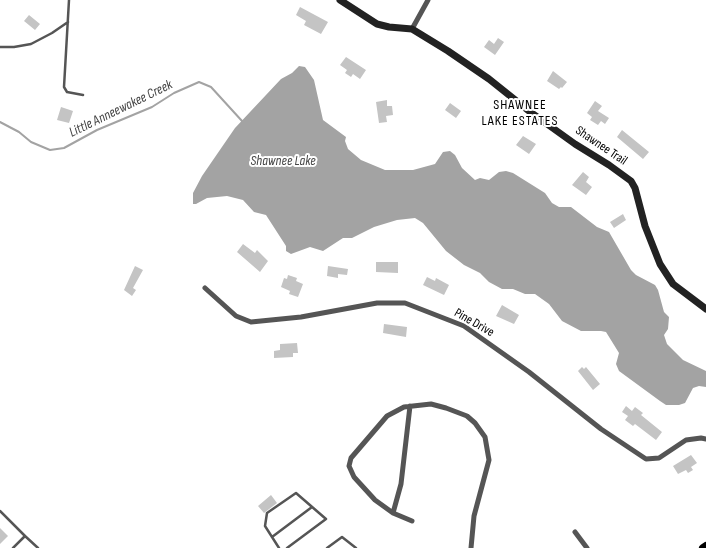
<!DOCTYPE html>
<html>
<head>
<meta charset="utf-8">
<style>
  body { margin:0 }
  canvas { display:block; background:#fff }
</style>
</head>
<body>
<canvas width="706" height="548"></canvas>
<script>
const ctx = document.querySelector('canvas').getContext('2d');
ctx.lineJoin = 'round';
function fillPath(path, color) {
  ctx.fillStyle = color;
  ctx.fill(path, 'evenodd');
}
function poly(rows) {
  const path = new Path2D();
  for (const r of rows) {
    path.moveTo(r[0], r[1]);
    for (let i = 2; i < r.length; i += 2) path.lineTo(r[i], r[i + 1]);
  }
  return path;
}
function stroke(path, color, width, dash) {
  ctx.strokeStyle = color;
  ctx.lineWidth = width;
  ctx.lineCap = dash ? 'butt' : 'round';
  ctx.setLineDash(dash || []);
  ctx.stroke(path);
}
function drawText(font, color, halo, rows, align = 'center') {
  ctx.font = font + ' "Sofia Sans Condensed",sans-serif';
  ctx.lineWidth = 4;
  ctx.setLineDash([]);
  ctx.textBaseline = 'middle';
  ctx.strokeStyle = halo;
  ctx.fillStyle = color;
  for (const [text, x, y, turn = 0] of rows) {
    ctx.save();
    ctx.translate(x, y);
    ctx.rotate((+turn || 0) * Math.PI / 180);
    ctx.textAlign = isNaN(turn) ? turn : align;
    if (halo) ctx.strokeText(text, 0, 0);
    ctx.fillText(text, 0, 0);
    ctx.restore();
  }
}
fillPath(poly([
  [299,66,305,67,314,80,323,120,346,137,345,141,348,149,361,160,385,170,413,170,435,164,443,152,450,151,455,155,462,168,475,180,480,178,489,180,499,172,506,171,513,173,545,193,552,203,559,207,571,207,597,227,609,232,631,270,636,275,655,285,658,290,664,312,669,317,668,329,664,335,667,344,683,360,706,371,706,387,699,386,693,388,685,403,679,405,666,405,660,401,619,371,616,364,619,353,606,332,601,331,581,331,562,321,549,304,535,294,525,294,513,289,502,289,489,282,480,273,464,265,446,251,423,223,415,218,397,220,374,227,352,238,343,238,323,251,310,247,291,254,286,251,286,246,266,215,254,212,243,200,227,196,207,198,196,204,193,204,193,193,202,176,235,128,281,79,292,73]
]), '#a3a3a3');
stroke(poly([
  [0,122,19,132,31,142,50,150,64,148,97,130,152,107,174,93,199,82,211,87,242,121]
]), '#a3a3a3', 2);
fillPath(poly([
  [300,7,328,22,321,34,304,25,306,21,296,15],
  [29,15,40,24,35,30,24,21],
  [498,38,504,42,495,55,484,47,489,40,494,44],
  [346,57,366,70,360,79,353,74,351,77,345,73,347,70,340,65],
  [553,71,567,82,562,88,561,87,559,89,547,81],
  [387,100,387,106,392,106,393,115,386,116,387,122,379,123,376,102],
  [595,101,602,106,598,111,609,118,605,124,601,121,598,125,590,120,592,117,587,113],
  [450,103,461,111,456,118,445,110],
  [61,107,73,111,69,123,57,120],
  [622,130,649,152,643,159,617,137],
  [523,136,536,144,529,154,516,145],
  [583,172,589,177,586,182,592,187,586,195,572,185],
  [623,214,626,220,614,228,610,222],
  [243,244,255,253,257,250,268,261,260,272,237,252],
  [376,262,398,262,398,273,376,272],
  [135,266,143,270,133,288,136,290,132,296,124,290],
  [328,266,348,269,347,275,338,274,338,278,327,276],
  [288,275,297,278,296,281,303,284,298,297,289,294,290,291,281,287,284,278,287,279],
  [427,277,435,281,436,278,449,285,444,295,423,285],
  [502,305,519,315,514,324,496,316],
  [384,324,407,327,406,337,383,333],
  [297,343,298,353,293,353,293,357,274,358,274,351,280,350,280,344],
  [582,367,584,369,586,367,600,384,593,390,578,371],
  [626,406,632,411,635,407,643,413,641,415,662,432,656,440,635,424,633,426,625,420,628,416,622,412],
  [691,455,697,463,691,467,693,470,688,473,686,470,678,474,673,466],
  [271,495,277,503,264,513,258,506],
  [0,528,8,536,0,544]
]), '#c4c4c4');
stroke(poly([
  [69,0,64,87,67,92,83,95],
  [0,47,14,47,31,44,52,33,68,22],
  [0,511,25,536],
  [272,537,312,507],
  [13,548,25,536,38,548],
  [279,548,265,526,267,513,296,493,326,519,287,548],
  [327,548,342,537,356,548]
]), '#555', 2.5);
stroke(poly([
  [412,29,428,0],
  [205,288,236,316,251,322,301,317,377,303,405,303,464,326,529,372,601,429,646,459,659,458,686,440,701,438,706,439],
  [393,513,401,484,410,406],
  [412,521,393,513,375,500,354,477,349,466,351,458,387,416,404,407,431,404,446,408,467,416,475,423,485,437,489,460,474,516,471,548],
  [575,532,587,548]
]), '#555', 5);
stroke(poly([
  [340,0,377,24,389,27,412,29,448,51,489,79,529,111,575,144,609,165,631,181,635,188,645,226,660,264,673,284,706,309]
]), '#222', 7);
stroke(poly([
  [703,548,706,546]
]), '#000', 8);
drawText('13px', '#000', '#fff', [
  ["Shawnee Trail",601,146,34],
  ["Pine Drive",474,323,30]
]);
ctx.letterSpacing = '1px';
drawText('14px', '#000', '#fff', [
  ["SHAWNEE",520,105],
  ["LAKE ESTATES",520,121]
]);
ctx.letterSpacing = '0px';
drawText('italic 14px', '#444', '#fff', [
  ["Little Anneewakee Creek",121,109,-26],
  ["Shawnee Lake",283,161]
]);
</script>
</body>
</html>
